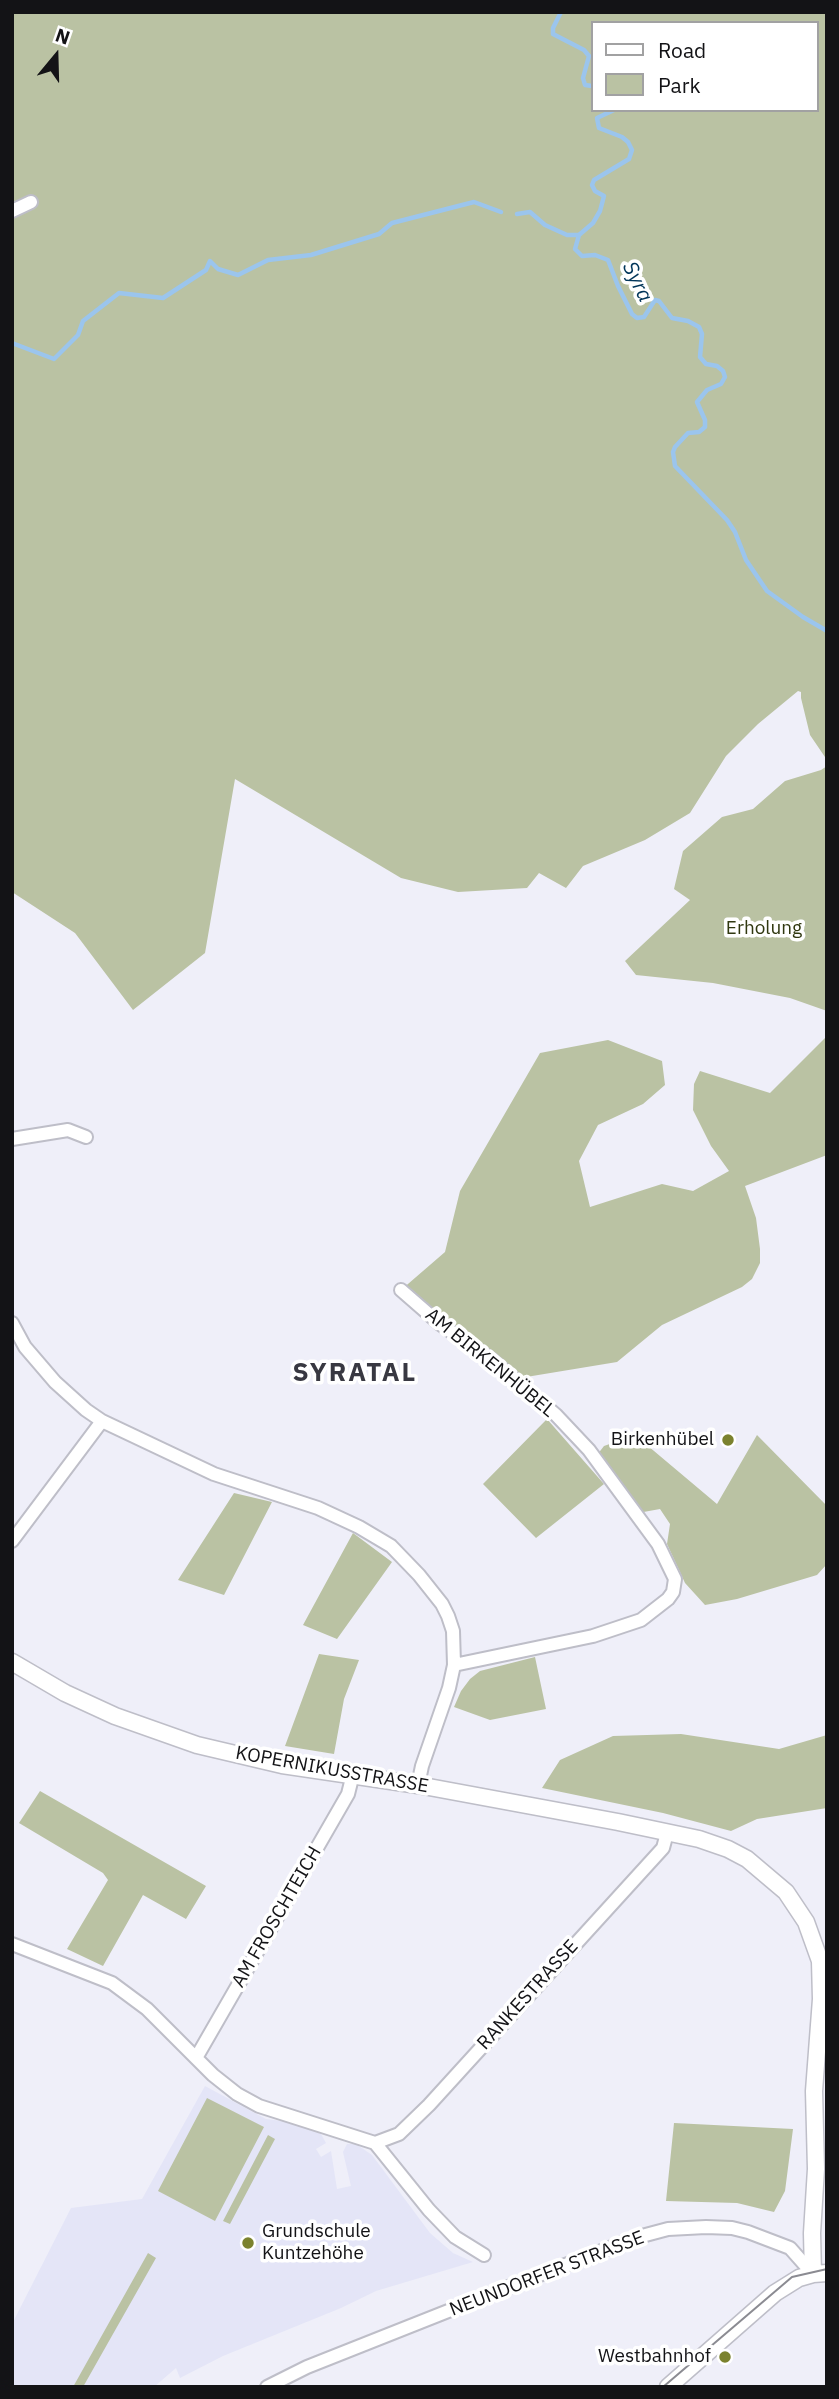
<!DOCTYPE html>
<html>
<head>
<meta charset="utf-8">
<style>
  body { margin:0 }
  #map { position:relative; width:839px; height:2399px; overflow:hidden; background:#efeff9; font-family:"IBM Plex Sans",sans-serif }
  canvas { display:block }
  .frame { position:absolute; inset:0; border:14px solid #131316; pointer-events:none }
  .legend { position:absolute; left:591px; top:21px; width:228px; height:91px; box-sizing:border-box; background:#fff; border:2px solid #a1a1a2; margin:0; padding:9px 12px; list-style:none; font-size:21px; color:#131316 }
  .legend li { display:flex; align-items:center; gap:14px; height:35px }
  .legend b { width:35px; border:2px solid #a1a1a2 }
  .north { position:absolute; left:21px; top:21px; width:70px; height:70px; -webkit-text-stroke:5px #fff; paint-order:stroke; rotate:19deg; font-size:19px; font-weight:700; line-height:28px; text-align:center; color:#131316 }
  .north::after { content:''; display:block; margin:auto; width:24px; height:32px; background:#131316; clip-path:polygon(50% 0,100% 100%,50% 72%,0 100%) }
</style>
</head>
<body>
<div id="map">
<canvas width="839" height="2399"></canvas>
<div class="frame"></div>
<ul class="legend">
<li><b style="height:9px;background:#fff"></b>Road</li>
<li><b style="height:19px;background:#bac2a3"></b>Park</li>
</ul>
<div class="north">N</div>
</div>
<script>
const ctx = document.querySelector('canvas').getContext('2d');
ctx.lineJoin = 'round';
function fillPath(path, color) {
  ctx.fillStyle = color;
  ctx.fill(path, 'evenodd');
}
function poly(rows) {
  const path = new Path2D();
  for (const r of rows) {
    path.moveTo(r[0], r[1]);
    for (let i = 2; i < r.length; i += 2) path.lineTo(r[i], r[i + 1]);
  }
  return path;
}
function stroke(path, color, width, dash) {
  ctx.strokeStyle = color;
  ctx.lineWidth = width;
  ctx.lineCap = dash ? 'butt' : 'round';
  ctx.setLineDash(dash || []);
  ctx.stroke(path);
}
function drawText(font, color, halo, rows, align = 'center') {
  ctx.font = font + ' "IBM Plex Sans",sans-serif';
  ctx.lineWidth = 7;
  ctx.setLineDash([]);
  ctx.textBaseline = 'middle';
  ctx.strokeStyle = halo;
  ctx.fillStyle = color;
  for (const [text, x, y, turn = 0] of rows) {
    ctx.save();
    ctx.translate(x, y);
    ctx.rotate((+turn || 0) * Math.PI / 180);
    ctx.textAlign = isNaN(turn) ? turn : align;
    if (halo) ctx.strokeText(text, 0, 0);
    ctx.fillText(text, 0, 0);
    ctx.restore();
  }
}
fillPath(poly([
  [205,2086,266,2119,298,2123,321,2134,326,2143,316,2149,321,2157,331,2151,337,2189,351,2186,343,2152,347,2144,356,2144,372,2155,430,2233,453,2253,473,2262,376,2291,341,2308,223,2356,180,2378,176,2368,154,2387,12,2387,12,2324,71,2208,142,2199]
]), '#e4e5f7');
fillPath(poly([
  [12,12,827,12,827,760,810,735,801,698,801,692,798,691,758,724,726,756,690,813,645,840,583,866,566,888,539,873,527,888,458,892,401,878,235,779,205,953,133,1010,75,933,12,892],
  [592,23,816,23,816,110,592,110],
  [827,766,827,1011,790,998,713,983,636,975,625,961,690,900,674,889,683,851,722,817,753,809,785,781,821,770],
  [827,1036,827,1155,745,1186,756,1218,760,1249,760,1263,752,1279,742,1287,662,1325,617,1362,514,1379,401,1290,445,1252,460,1191,540,1053,608,1040,662,1061,665,1085,643,1104,598,1125,579,1161,590,1207,662,1184,693,1191,729,1171,711,1146,693,1110,694,1084,700,1071,770,1093],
  [547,1419,604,1484,536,1538,483,1484],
  [635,1435,717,1504,757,1435,827,1506,827,1564,817,1575,737,1599,705,1605,685,1583,667,1544,670,1524,660,1509,638,1513,597,1455,604,1446],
  [234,1493,272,1502,224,1595,178,1580],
  [353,1533,392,1562,337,1639,303,1625],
  [319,1654,359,1660,344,1699,334,1754,285,1746],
  [535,1657,546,1709,490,1720,454,1707,461,1691,470,1679,480,1671],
  [681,1734,779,1749,827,1735,827,1808,757,1819,731,1831,663,1813,542,1788,560,1760,613,1736],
  [40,1791,206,1886,186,1919,143,1895,103,1966,67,1949,108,1880,103,1873,19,1823],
  [207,2098,264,2127,215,2221,158,2191],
  [674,2123,793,2129,785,2191,774,2212,737,2203,666,2201],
  [268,2135,275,2139,230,2224,223,2221],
  [148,2253,156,2258,83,2387,73,2387]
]), '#bac2a3');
stroke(poly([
  [561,12,553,28,553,34,584,50,589,56,583,78,585,85,592,86],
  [614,110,597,118,599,128,622,137,628,142,632,150,629,159,594,180,592,185,595,191,604,196,600,211,593,223,579,235,575,249,582,256,595,255,608,260,618,286,632,314,637,318,644,317,655,300,659,301,672,318,688,321,699,327,702,334,700,357,706,364,717,366,723,371,725,377,721,384,707,390,697,402,705,420,705,427,699,432,688,433,675,447,673,452,675,466,727,520,735,532,746,560,767,591,803,617,827,631],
  [517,214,530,212,545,225,567,235,578,235],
  [12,343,54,359,78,335,83,321,119,293,163,298,206,270,210,261,218,269,238,275,268,260,311,255,379,234,392,223,474,202,501,212]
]), '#9bc5ed', 4.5);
const minor = poly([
  [12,211,31,202],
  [12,1139,68,1130,86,1137],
  [401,1290,440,1324,491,1359,556,1415,589,1450,658,1544,675,1579,673,1592,668,1599,641,1620,593,1636,454,1665],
  [12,1323,25,1347,55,1382,86,1410,102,1421,214,1474,318,1508,359,1527,391,1546,419,1575,442,1604,448,1616,453,1631,454,1665,449,1688,422,1766,418,1785],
  [12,1541,102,1421],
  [12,1944,112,1983,147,2009,213,2075,237,2094,259,2106,375,2143,429,2210,455,2237,484,2255],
  [196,2058,348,1794,353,1774],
  [375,2143,399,2134,429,2105,663,1848,667,1833],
  [267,2387,307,2367,529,2279,638,2237,668,2229,706,2227,732,2228,748,2232,790,2248,813,2274]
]);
const tertiary = poly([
  [12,1662,65,1693,115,1716,197,1745,282,1765,418,1785,618,1822,699,1839,728,1849,747,1859,786,1892,806,1922,820,1961,821,1999,814,2091,816,2169,812,2233,813,2274],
  [668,2387,775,2293,799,2278,813,2274,827,2273]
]);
stroke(minor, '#bebec8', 16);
stroke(tertiary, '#bebec8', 19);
stroke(minor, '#fff', 12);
stroke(tertiary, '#fff', 16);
stroke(poly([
  [663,2387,792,2277,827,2269]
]), '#8b8b92', 2);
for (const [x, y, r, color] of [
  [728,1440,7,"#7b822e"],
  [248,2243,7,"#7b822e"],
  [725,2357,7,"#7b822e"]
]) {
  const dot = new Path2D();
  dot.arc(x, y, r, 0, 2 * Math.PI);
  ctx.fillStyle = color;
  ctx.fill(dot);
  stroke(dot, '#fff', 2.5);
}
drawText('19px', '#303810', '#fff', [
  ["Erholung",764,929]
]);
drawText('19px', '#131316', '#fff', [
  ["AM BIRKENHÜBEL",490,1363,39],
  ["KOPERNIKUSSTRASSE",332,1770,10],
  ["AM FROSCHTEICH",277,1917,-60],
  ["RANKESTRASSE",528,1995,-48],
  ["NEUNDORFER STRASSE",547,2274,-21]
]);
drawText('19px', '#131316', '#fff', [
  ["Birkenhübel",714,1440],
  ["Grundschule",262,2232,"left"],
  ["Kuntzehöhe",262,2254,"left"],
  ["Westbahnhof",711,2357]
], 'right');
drawText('italic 21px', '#013559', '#fff', [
  ["Syra",637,282,64]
]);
ctx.letterSpacing = '2px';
drawText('bold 26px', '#383841', '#fff', [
  ["SYRATAL",355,1373]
]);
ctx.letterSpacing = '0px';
</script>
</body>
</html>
